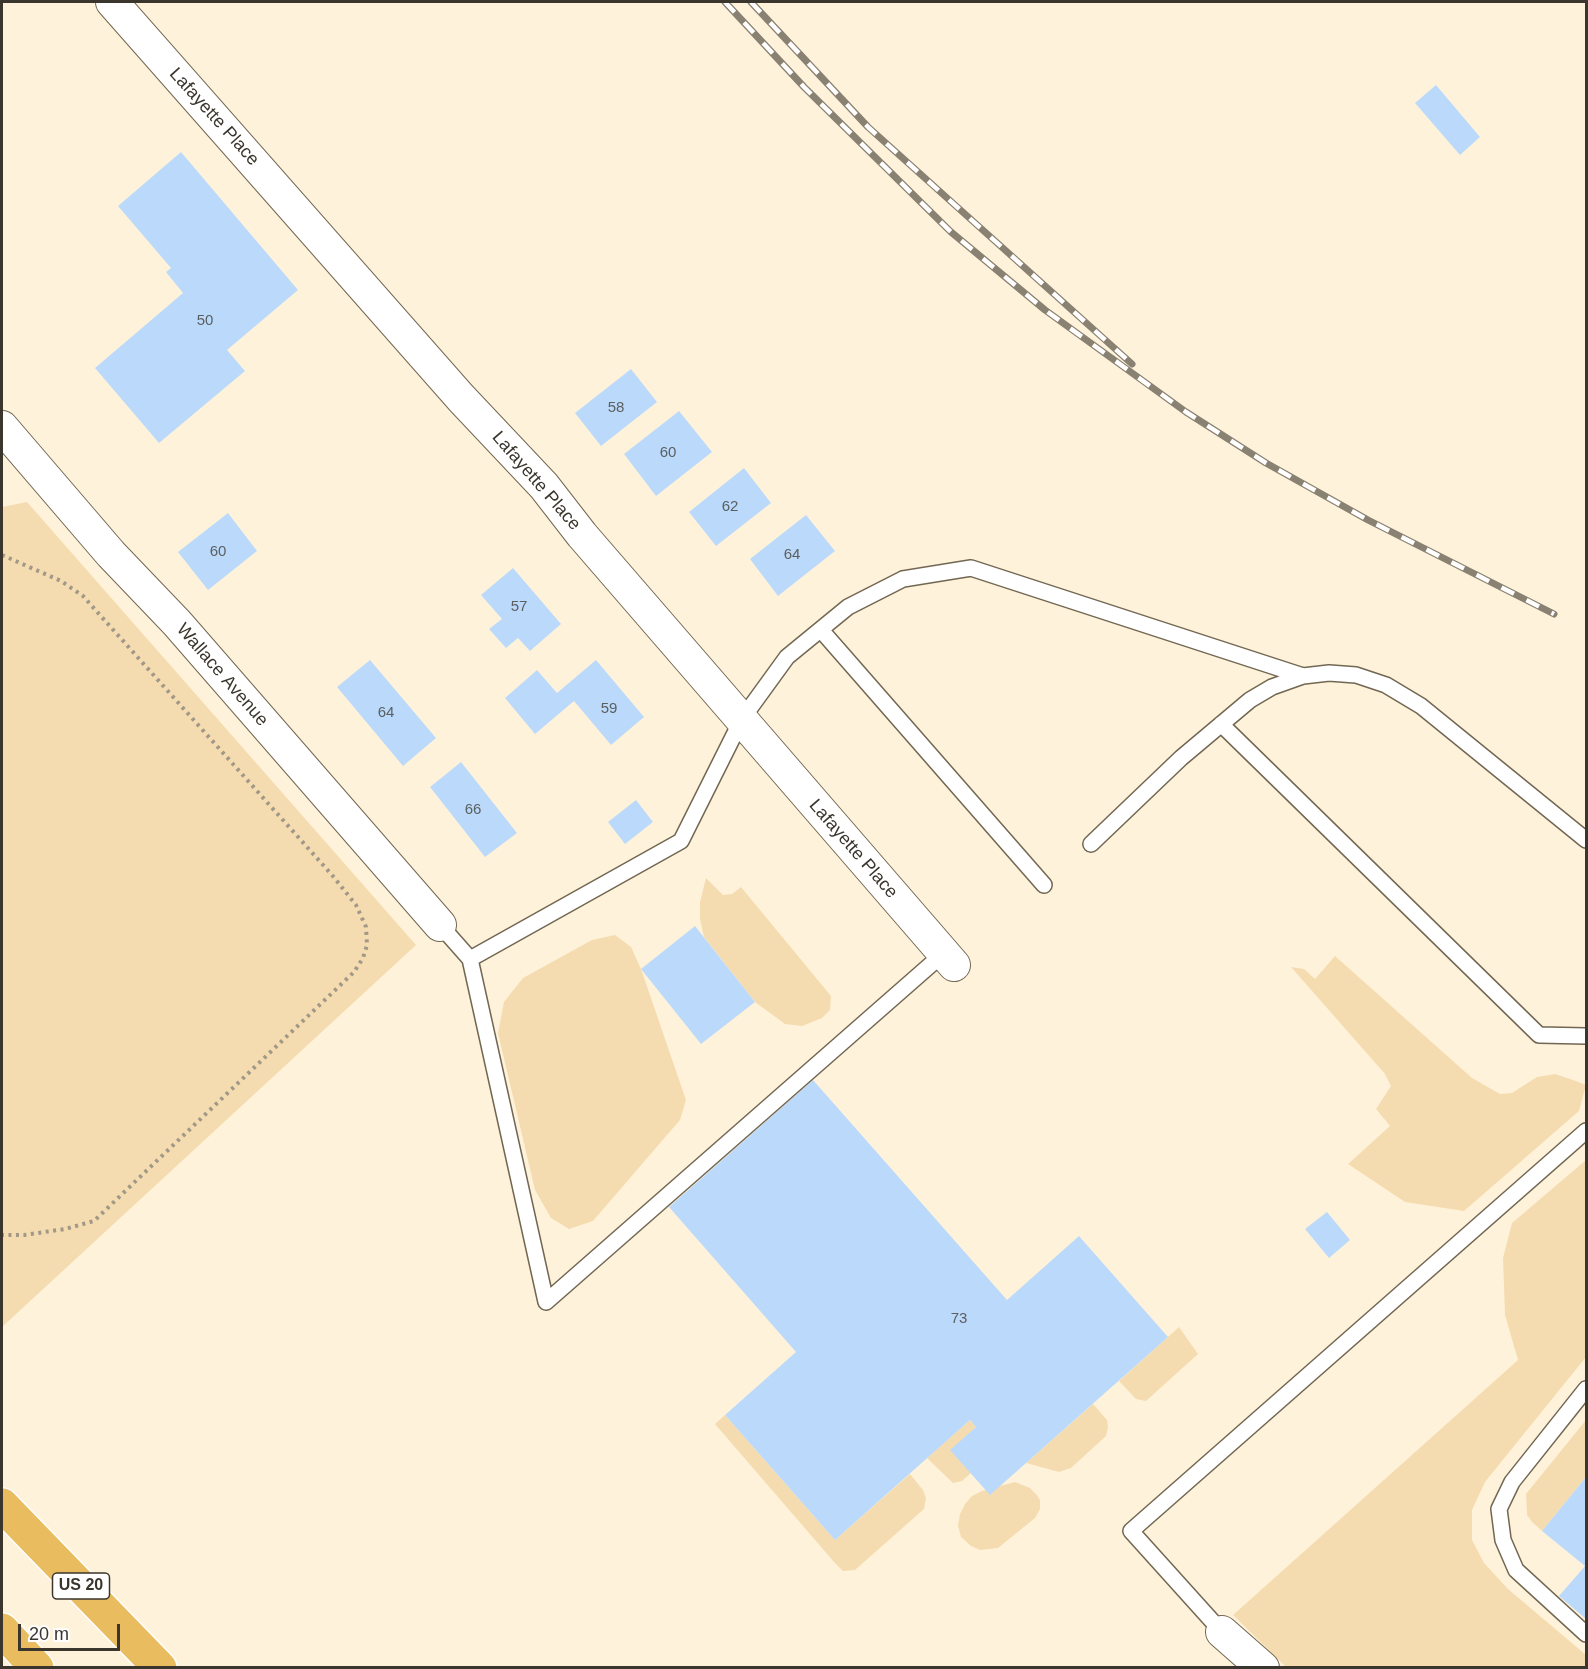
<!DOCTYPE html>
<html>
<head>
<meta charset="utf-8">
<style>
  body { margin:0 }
  #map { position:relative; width:1588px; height:1669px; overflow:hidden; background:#fff2da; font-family:Helvetica,sans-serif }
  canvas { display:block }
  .frame { position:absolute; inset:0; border:3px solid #3b362d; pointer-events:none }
  .scale { position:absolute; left:18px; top:1624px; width:102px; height:27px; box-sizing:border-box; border:3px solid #3b362d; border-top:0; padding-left:8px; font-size:18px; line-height:21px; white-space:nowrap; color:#3b362d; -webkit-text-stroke:4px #fff; paint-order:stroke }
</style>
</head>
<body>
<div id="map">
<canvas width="1588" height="1669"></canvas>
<div class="frame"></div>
<div class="scale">20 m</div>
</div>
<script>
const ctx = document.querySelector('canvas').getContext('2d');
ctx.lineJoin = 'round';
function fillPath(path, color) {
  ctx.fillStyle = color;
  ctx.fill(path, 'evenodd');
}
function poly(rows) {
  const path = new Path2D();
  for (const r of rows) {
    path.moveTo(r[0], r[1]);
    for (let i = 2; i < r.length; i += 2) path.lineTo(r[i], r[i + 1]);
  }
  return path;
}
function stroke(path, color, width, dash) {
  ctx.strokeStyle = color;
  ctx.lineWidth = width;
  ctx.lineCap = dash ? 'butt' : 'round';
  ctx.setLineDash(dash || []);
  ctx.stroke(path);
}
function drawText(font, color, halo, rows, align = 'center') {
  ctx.font = font + ' Helvetica,sans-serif';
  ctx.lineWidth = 6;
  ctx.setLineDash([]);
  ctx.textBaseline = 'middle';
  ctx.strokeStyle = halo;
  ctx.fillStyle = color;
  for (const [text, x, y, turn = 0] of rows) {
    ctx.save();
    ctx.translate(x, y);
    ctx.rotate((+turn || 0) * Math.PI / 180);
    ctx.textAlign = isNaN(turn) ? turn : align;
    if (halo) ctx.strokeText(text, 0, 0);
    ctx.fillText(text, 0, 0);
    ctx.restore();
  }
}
fillPath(poly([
  [27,502,416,945,2,1327,2,507],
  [706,878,723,895,732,894,741,887,831,996,830,1010,822,1018,802,1026,785,1024,755,1002,704,937,700,919,700,902],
  [615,935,631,947,641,969,686,1100,680,1120,593,1221,569,1229,551,1218,535,1190,498,1033,504,1002,523,978,592,940],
  [1335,956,1472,1078,1500,1094,1512,1093,1537,1077,1555,1074,1573,1080,1586,1085,1579,1111,1464,1211,1405,1202,1348,1164,1390,1126,1376,1109,1391,1086,1385,1074,1291,967,1304,969,1315,979],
  [1586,1160,1586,1357,1485,1482,1472,1510,1472,1540,1484,1563,1508,1589,1586,1655,1586,1667,1286,1667,1233,1615,1518,1360,1505,1315,1503,1258,1512,1223],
  [1179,1327,1198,1354,1146,1401,1136,1399,1119,1381],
  [1093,1404,1107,1420,1108,1427,1106,1436,1071,1468,1059,1472,1026,1463],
  [725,1415,835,1540,910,1474,923,1490,926,1498,924,1509,855,1570,843,1571,834,1562,715,1424],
  [970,1420,976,1427,951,1450,971,1473,962,1481,953,1483,927,1458],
  [1586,1420,1586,1477,1542,1531,1532,1522,1527,1515,1526,1494],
  [1015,1482,1030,1488,1036,1494,1040,1500,1040,1509,1035,1518,998,1548,980,1550,971,1546,961,1537,958,1526,960,1514,965,1504,972,1496,982,1491]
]), '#f4dcb0');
fillPath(poly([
  [1436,85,1480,137,1460,155,1415,103],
  [181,152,298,290,227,350,245,371,159,443,95,368,183,293,166,272,171,268,118,206],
  [631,369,657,402,601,446,575,413],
  [679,411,712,452,656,496,624,454],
  [744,468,771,503,716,546,689,512],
  [228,513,257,551,208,590,178,552],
  [806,515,835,551,778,596,750,559],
  [513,568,561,624,530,651,518,638,506,648,489,629,502,619,481,595],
  [370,660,436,738,403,766,337,687],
  [596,660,644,717,611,745,574,701,535,734,505,698,537,670,557,693],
  [461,762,517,833,485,857,430,787],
  [636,800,653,822,625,844,608,822],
  [695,926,755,1002,701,1044,641,969],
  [813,1080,1007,1300,1079,1236,1168,1337,990,1495,950,1450,976,1427,970,1420,835,1540,725,1415,796,1352,669,1207],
  [1327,1212,1350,1240,1329,1258,1305,1229],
  [1586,1477,1586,1619,1559,1596,1585,1566,1542,1531]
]), '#bbdafb');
const service = poly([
  [821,630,1044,885],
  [1221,724,1539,1035,1586,1036],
  [1091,844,1181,758,1250,700,1272,687,1303,676,1329,673,1356,675,1386,685,1421,706,1586,840],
  [440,925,470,959,546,1302,944,953],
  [470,959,681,841,742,719,787,657,848,607,903,579,971,568,1303,676],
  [1586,1389,1512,1482,1499,1509,1503,1540,1516,1570,1586,1634],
  [1222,1632,1131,1531,1586,1131]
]);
const minor = poly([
  [112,2,461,398,544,486,582,535,954,965],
  [2,427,111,554,177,623,440,925],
  [1222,1632,1263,1668]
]);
const trunk = poly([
  [2,1505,160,1668],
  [2,1630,37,1668]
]);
stroke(service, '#726752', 18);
stroke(minor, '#726752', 34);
stroke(trunk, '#fff', 36);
stroke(poly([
  [2,555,61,581,83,596,332,875,356,905,366,927,367,945,363,958,354,972,94,1221,65,1229,24,1235,2,1235]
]), '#a19887', 4, [3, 4.5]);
stroke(service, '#fff', 15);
stroke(minor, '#fff', 32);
stroke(trunk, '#e8bc5f', 33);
const rail = poly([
  [725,2,804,87,951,232,1045,310,1186,412,1266,463,1368,520,1554,614],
  [751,2,868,127,1132,364]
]);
stroke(rail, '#898172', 7);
stroke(rail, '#fff', 4.5, [14]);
drawText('15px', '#5b5f60', null, [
  ["50",205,321],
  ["58",616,408],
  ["60",668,453],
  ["62",730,507],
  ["60",218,552],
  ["64",792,555],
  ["57",519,607],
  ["59",609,709],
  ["64",386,713],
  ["66",473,810],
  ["73",959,1319]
]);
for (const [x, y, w] of [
  [81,1586,57]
]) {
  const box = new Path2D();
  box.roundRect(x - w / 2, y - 13, w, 26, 4.5);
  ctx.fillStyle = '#fff';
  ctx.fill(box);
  stroke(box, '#3b362d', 1.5);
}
drawText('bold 16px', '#3b362d', null, [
  ["US 20",81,1586]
]);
drawText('18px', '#3b362d', '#fff', [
  ["Lafayette Place",214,117,48],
  ["Lafayette Place",536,481,49],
  ["Wallace Avenue",222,675,49],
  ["Lafayette Place",853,849,49]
]);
</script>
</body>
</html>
